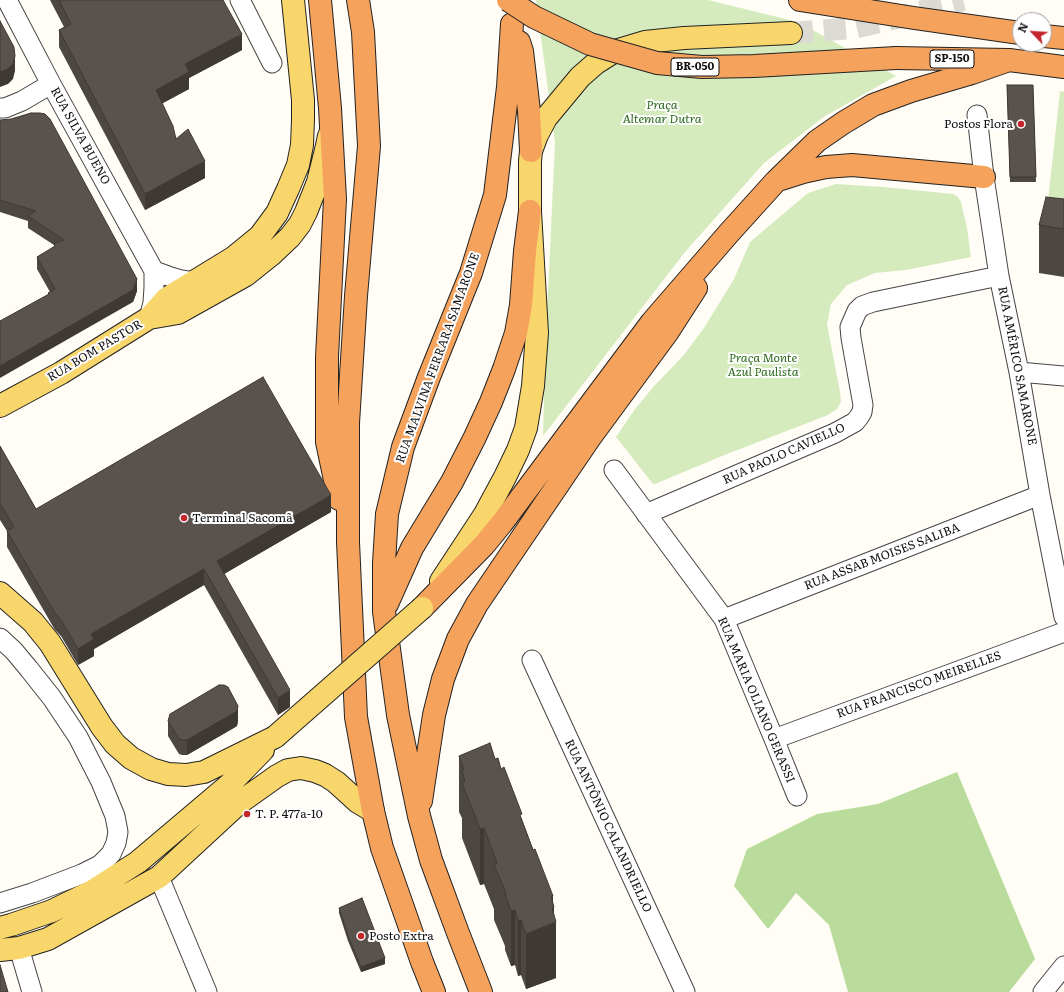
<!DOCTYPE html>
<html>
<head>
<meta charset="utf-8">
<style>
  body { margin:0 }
  #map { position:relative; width:1064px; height:992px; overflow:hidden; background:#fffdf5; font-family:Literata,serif }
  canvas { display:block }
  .north { position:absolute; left:1012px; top:12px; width:40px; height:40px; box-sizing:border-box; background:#fff; border:1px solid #a0a0a0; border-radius:50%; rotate:295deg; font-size:11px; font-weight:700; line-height:16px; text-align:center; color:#111 }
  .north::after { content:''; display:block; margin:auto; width:14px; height:18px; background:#c4262e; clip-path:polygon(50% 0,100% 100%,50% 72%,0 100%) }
</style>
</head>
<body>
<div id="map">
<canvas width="1064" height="992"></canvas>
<div class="north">N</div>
</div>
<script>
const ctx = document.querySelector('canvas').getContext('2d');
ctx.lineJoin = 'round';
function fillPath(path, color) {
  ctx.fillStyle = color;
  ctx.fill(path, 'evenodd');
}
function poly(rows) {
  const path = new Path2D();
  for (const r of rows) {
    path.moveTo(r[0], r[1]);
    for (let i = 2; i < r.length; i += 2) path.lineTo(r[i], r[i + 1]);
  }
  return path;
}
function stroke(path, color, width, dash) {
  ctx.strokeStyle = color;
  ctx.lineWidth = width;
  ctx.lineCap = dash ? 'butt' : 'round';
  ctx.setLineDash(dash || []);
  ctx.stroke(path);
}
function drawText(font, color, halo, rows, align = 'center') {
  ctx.font = font + ' Literata,serif';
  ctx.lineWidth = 4;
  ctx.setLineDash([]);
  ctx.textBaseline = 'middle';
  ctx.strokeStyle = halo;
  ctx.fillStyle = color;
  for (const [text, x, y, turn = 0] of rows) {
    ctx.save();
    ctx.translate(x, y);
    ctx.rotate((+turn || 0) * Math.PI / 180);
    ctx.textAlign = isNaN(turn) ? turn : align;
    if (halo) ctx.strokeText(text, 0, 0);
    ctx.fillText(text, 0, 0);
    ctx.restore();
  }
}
fillPath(poly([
  [536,0,708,0,798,22,896,76,825,116,764,163,685,252,543,436,545,357,555,143],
  [1060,91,1064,92,1064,214,1047,210],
  [836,184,884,187,953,194,958,197,961,202,967,228,971,257,906,270,875,273,847,285,831,304,827,324,840,392,841,402,837,409,828,415,722,456,655,484,653,484,616,437,635,409,655,385,683,356,704,328,734,279,750,242,808,193]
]), '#d5ebbd');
fillPath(poly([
  [957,772,1035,959,1009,992,848,992,829,925,796,893,768,929,734,886,747,849,817,814,878,804]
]), '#b9dc9c');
stroke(poly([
  [791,33,853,28,897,18,963,0]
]), '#dbdad3', 22, [22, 11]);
const minor = poly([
  [7,0,51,84,154,271,154,287,153,303,149,318],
  [240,0,272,63],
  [0,108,5,108,22,101,51,84],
  [977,115,984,177,999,276,1019,372,1040,495,1064,617],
  [154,271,168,276,181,280,195,282],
  [1019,372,1064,376],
  [614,470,724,619,774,739,797,796],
  [646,514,835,433,855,422,859,417,862,412,863,405,851,338,850,327,857,311,862,306,873,302,999,276],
  [724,619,1040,495],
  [0,638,14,651,29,669,52,698,78,737,101,782,115,816,118,832,116,843,111,854,100,865,82,874,32,893,0,903],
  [532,660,685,992],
  [774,739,1064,632],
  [159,877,207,992],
  [19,948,32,992],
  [1043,992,1064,966]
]);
const major = poly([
  [149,318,166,299,233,258,260,236,277,213,288,189,298,165,302,145,303,120,303,100,293,0],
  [0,406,61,373,149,318,178,313,246,275,271,255,290,237,300,224,306,212,318,182,326,150,329,136],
  [441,581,485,514,505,477,518,450,526,428,533,386,537,333,530,211,530,161,531,151,537,135,546,118,580,77,596,63,615,51,645,42,684,38,791,33],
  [0,593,33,622,50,643,102,727,115,744,131,758,151,769,168,774,186,775,204,772,275,737],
  [0,928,11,925,52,911,91,892,138,862,229,785,263,750],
  [0,950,19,948,48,939,159,877,239,803,277,776,288,770,301,768,315,771,325,775,336,782,358,802,373,811]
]);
const highway = poly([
  [320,0,330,108,335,199,327,357,327,442,339,499],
  [358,0,363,32,369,146,356,296,348,423,348,542,356,717,373,811,382,848,422,962,434,992],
  [800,0,914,18,1020,33],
  [1044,36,1064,38],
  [519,42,522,51,529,111,531,151],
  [896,58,1009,60,1064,67],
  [781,179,803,172,826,167,852,165,984,177],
  [387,604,412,548,452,482,475,437,491,402,504,369,516,333,521,305,525,251,530,211],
  [422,608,484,545,502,523,652,322,729,233,776,181,817,141,843,123,873,105,911,91,972,73,1009,60],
  [421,801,434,715,443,679,458,639,477,604,589,439,667,333,696,288],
  [481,992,458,933,431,860,419,816,398,715,384,612,384,563,387,514,403,447,429,377,471,273,495,195,508,87,512,24]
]);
stroke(minor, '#444', 21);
stroke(major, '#222', 24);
stroke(highway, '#222', 24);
stroke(minor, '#fff', 19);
stroke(major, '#f9d66b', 22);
stroke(highway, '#f5a25d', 22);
const majorBridge = poly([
  [275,737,422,608]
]);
const highwayBridge = poly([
  [508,0,534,17,590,44,657,63,702,67,754,66,896,58]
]);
stroke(majorBridge, '#222', 24, []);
stroke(highwayBridge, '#222', 24, []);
stroke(majorBridge, '#f9d66b', 22);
stroke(highwayBridge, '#f5a25d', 22);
fillPath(poly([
  [50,0,223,0,242,50,189,78,189,89,162,103,176,139,205,178,145,210,59,47,59,30,64,27],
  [1007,85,1033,85,1036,182,1010,182],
  [0,120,137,291,133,302,48,294,48,293,50,292,37,269,37,257,54,247,54,245,28,228,28,221,0,212],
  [1064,199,1064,277,1039,273,1039,225],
  [0,446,36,509,331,512,224,574,290,707,278,715,204,585,94,649,94,656,78,665,61,636,55,630,7,547,7,531,0,520],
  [168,721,238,721,237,726,232,729,187,755,182,755,179,754,168,736],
  [459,756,495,759,501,769,522,820,553,902,554,915,556,978,526,989,521,975,518,976,515,965,511,966,505,950,505,946,494,920,494,909,484,884,480,885,462,838,462,818,459,812],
  [339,908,385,964,361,972,348,941,339,913]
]), '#4d4742');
fillPath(poly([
  [242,34,242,50,189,78,189,89,156,107,156,90,185,64],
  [15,56,15,71,13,79,8,84,0,87,0,72],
  [205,161,205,178,145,210,145,194],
  [137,279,137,291,133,302,0,378,0,366],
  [331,495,331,512,217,578,217,561],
  [204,569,204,585,94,649,94,656,78,665,78,649,91,634],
  [290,690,290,707,278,715,278,698],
  [238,706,238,721,237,726,232,729,187,755,187,740],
  [484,828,484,884,480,885,480,829],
  [553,896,553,908,554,907,554,923,556,922,556,978,526,989,526,934,551,897],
  [515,910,515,965,511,966,511,911],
  [521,920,521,975,518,976,518,921],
  [385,958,385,964,361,972,361,967]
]), '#3f3936');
const building = poly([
  [59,0,223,0,242,34,185,64,189,72,156,90,173,126,176,139,188,129,205,161,145,194,59,30,71,24,59,0],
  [0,21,14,47,15,56,13,64,8,69,0,72,0,21],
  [1007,85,1033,85,1036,177,1010,177,1007,85],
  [31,113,40,113,45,114,50,119,137,279,133,290,0,366,0,321,49,294,48,293,55,289,37,257,55,246,54,244,64,240,28,216,36,211,0,200,0,120,11,119,31,113],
  [1046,197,1064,199,1064,229,1039,225,1046,197],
  [263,377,331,495,217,561,290,690,278,698,204,569,91,634,94,639,78,649,61,620,55,613,7,531,14,527,0,503,0,446,36,509,263,377],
  [219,685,224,685,228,687,238,706,237,711,232,714,187,740,182,740,179,739,168,721,170,714,219,685],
  [490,743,495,759,498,758,501,769,504,767,522,814,520,815,533,850,535,849,553,896,551,897,554,907,552,908,556,922,526,934,521,920,518,921,515,910,511,911,505,894,506,893,494,865,497,863,484,828,480,829,462,783,465,781,462,772,464,770,459,756,490,743],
  [362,898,385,958,361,967,348,936,339,908,362,898],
  [0,965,8,992,0,992,0,965]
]);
fillPath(building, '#5a524d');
stroke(building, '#3f3936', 1);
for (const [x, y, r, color] of [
  [1021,124,4,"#c4262e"],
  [184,518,4,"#c4262e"],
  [247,814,4,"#c4262e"],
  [361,936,4,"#c4262e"]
]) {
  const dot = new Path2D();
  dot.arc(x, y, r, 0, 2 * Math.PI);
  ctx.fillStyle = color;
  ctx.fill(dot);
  stroke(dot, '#fff', 1.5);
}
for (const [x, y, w] of [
  [952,59,44],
  [695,67,48]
]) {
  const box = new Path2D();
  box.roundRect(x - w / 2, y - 9, w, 18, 3);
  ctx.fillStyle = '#fff';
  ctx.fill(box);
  stroke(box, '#111', 1);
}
drawText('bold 11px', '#111', null, [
  ["SP-150",952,59],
  ["BR-050",695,67]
]);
drawText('italic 12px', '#2f6b1f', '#fff', [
  ["Praça",662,105],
  ["Altemar Dutra",662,119],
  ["Praça Monte",763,358],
  ["Azul Paulista",763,372]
]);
drawText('12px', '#111', '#fff', [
  ["Postos Flora",1013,124,"right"],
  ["Terminal Sacomã",192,518],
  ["T. P. 477a-10",255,814],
  ["Posto Extra",369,936]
], 'left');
drawText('12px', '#111', '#fff', [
  ["RUA SILVA BUENO",80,136,61],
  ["RUA BOM PASTOR",95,351,-31],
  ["RUA MALVINA FERRARA SAMARONE",438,358,-70],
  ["RUA AMÉRICO SAMARONE",1017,366,79],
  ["RUA PAOLO CAVIELLO",784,454,-24],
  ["RUA ASSAB MOISES SALIBA",882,557,-21],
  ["RUA FRANCISCO MEIRELLES",919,685,-20],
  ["RUA MARIA OLIANO GERASSI",756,700,67],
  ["RUA ANTÔNIO CALANDRIELLO",608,826,65]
]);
</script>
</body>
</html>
